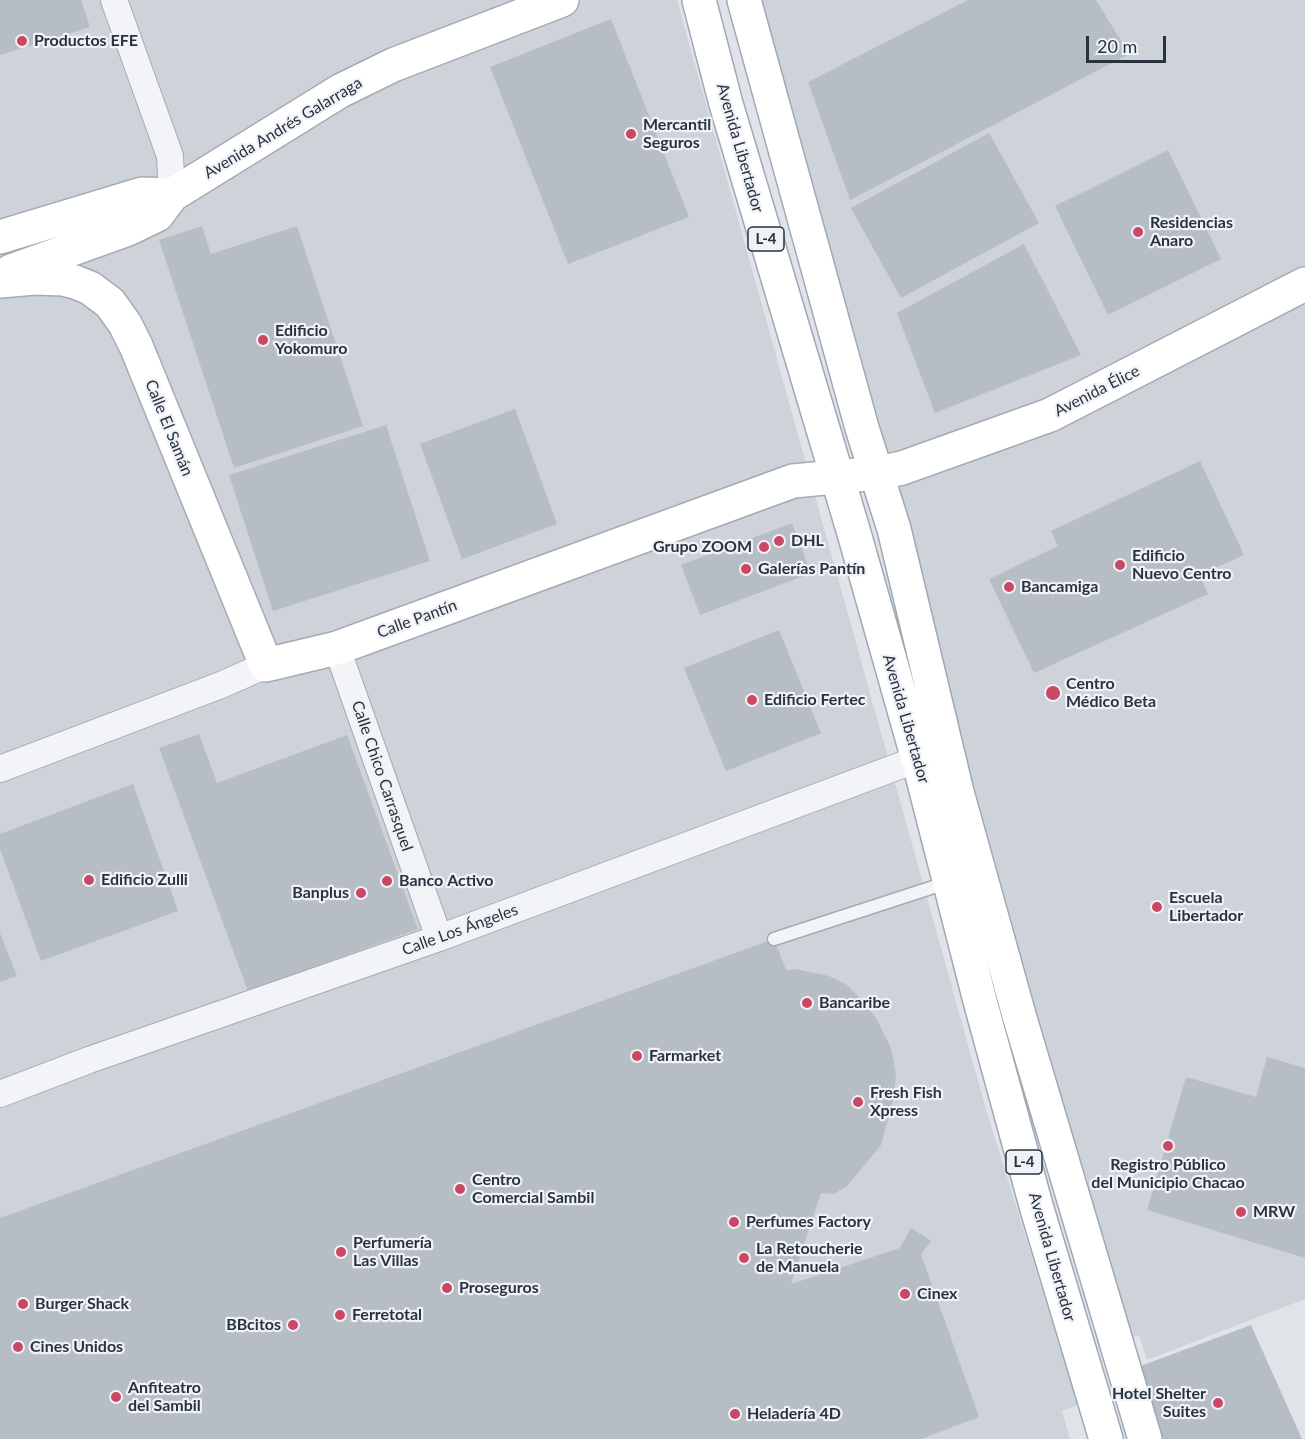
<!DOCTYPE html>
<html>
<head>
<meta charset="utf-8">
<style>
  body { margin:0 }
  #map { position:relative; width:1305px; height:1439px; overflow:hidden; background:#e0e4e8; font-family:Lato,sans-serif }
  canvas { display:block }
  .scale { position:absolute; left:1086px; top:36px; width:80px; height:27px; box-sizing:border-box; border:3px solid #29323f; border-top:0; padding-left:8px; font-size:18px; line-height:21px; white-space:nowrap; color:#29323f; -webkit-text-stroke:4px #eff2f6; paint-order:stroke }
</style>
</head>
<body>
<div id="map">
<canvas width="1305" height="1439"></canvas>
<div class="scale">20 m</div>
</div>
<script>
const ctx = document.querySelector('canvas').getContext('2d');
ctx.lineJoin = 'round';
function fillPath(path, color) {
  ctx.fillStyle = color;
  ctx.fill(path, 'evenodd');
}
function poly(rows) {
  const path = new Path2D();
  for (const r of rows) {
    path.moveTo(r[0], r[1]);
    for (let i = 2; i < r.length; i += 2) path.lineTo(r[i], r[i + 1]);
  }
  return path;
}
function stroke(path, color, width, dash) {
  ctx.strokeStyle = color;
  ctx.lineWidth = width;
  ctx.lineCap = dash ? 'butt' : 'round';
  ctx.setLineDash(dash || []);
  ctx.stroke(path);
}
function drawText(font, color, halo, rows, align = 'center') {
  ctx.font = font + ' Lato,sans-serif';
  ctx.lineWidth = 4.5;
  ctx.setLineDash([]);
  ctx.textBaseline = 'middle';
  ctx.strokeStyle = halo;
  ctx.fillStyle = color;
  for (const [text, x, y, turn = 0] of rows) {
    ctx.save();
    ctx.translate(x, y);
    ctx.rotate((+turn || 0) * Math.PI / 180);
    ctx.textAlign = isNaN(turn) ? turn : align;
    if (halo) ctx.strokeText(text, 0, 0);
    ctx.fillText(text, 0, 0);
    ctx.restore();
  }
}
fillPath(poly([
  [0,0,677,0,985,1106,1078,1405,1062,1411,1070,1439,0,1439],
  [762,0,1305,0,1305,1299,1147,1360,1139,1335,1121,1343]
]), '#ced3da');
fillPath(poly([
  [0,0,81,0,90,27,0,55],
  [968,0,1096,0,1129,54,850,200,808,82],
  [611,19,689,217,568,264,490,67],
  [989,133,1039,223,901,298,851,208],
  [1168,150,1221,259,1108,315,1055,206],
  [202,226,211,254,297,226,363,426,234,468,159,240],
  [1024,244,1081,355,935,413,897,313],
  [515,409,557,524,462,559,420,444],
  [386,425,430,561,273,611,229,475],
  [1200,461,1244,555,1200,575,1208,594,1034,673,989,579,1058,546,1051,531],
  [792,523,811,573,700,615,681,565],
  [779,630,821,733,726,771,684,668],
  [199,734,217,783,347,735,418,929,248,991,159,748],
  [133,784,178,911,41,961,0,849,0,834],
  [0,933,17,976,0,982],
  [774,939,786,970,795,969,829,976,847,985,861,999,876,1018,891,1048,896,1074,894,1097,881,1145,848,1185,834,1194,821,1193,791,1284,900,1248,911,1228,931,1241,921,1254,979,1417,921,1439,0,1439,0,1218],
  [1267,1057,1305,1068,1305,1258,1147,1210,1186,1077,1256,1097],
  [1251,1325,1302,1439,1161,1439,1138,1367]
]), '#b7bdc5');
const service = poly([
  [774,939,949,882]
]);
const minor = poly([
  [114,0,170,156,172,195],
  [337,648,439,938],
  [0,769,221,685,266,665],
  [0,1094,89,1060,439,938,918,759]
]);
const secondary = poly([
  [0,237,142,194,172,195,340,91,393,65,562,0],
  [11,271,128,229,157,215,172,195],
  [0,281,35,278,63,279,75,282,90,288,110,303,125,324,136,346,266,665,337,648,793,481,878,473,902,468,1050,415,1305,284]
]);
const primary = poly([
  [699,0,726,104,854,533,918,759,980,1001,1037,1209,1106,1439],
  [744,0,862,428,894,529,957,792,1019,1015,1145,1439]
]);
stroke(service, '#a5abb2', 15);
stroke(minor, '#a5abb2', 28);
stroke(secondary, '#a5abb2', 36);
stroke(primary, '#9fa9b4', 36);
stroke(service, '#f2f4f7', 12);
stroke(minor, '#f2f4f7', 26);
stroke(secondary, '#fff', 33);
stroke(primary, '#fff', 33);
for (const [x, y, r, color] of [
  [22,41,6,"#ca4864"],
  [631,134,6,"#ca4864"],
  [1138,232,6,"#ca4864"],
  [263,340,6,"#ca4864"],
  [779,541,6,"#ca4864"],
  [764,547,6,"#ca4864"],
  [1120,565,6,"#ca4864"],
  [746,569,6,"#ca4864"],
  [1009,587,6,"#ca4864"],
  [1053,693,8,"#ca4864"],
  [752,700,6,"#ca4864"],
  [89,880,6,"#ca4864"],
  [387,881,6,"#ca4864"],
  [361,893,6,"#ca4864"],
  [1157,907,6,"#ca4864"],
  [807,1003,6,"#ca4864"],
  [637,1056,6,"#ca4864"],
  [858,1102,6,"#ca4864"],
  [1168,1146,6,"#ca4864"],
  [460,1189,6,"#ca4864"],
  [1241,1212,6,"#ca4864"],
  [734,1222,6,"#ca4864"],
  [341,1252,6,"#ca4864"],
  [744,1258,6,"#ca4864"],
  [447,1288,6,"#ca4864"],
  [905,1294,6,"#ca4864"],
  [23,1304,6,"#ca4864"],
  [340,1315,6,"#ca4864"],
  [293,1325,6,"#ca4864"],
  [18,1347,6,"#ca4864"],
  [116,1397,6,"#ca4864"],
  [1218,1403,6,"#ca4864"],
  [735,1414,6,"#ca4864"]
]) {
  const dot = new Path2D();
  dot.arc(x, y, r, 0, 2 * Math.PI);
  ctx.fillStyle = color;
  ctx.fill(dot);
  stroke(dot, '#eff2f6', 2);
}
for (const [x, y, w] of [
  [766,239,36],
  [1024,1162,36]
]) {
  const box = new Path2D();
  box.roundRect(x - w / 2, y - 12, w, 24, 4.5);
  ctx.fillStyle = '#eff2f6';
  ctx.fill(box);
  stroke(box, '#29323f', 1.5);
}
drawText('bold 15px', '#29323f', null, [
  ["L-4",766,239],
  ["L-4",1024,1162]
]);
drawText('bold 16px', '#29323f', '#eff2f6', [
  ["Productos EFE",34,41],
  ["Mercantil",643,125],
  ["Seguros",643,143],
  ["Residencias",1150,223],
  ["Anaro",1150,241],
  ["Edificio",275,331],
  ["Yokomuro",275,349],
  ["DHL",791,541],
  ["Grupo ZOOM",752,547,"right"],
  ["Edificio",1132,556],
  ["Nuevo Centro",1132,574],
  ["Galerías Pantín",758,569],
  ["Bancamiga",1021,587],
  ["Centro",1066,684],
  ["Médico Beta",1066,702],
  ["Edificio Fertec",764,700],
  ["Edificio Zulli",101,880],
  ["Banco Activo",399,881],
  ["Banplus",349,893,"right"],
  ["Escuela",1169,898],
  ["Libertador",1169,916],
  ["Bancaribe",819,1003],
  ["Farmarket",649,1056],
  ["Fresh Fish",870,1093],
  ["Xpress",870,1111],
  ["Registro Público",1168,1165,"center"],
  ["del Municipio Chacao",1168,1183,"center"],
  ["Centro",472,1180],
  ["Comercial Sambil",472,1198],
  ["MRW",1253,1212],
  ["Perfumes Factory",746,1222],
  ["Perfumería",353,1243],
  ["Las Villas",353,1261],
  ["La Retoucherie",756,1249],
  ["de Manuela",756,1267],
  ["Proseguros",459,1288],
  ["Cinex",917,1294],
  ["Burger Shack",35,1304],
  ["Ferretotal",352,1315],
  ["BBcitos",281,1325,"right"],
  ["Cines Unidos",30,1347],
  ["Anfiteatro",128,1388],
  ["del Sambil",128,1406],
  ["Hotel Shelter",1206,1394,"right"],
  ["Suites",1206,1412,"right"],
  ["Heladería 4D",747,1414]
], 'left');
drawText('16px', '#29323f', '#eff2f6', [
  ["Avenida Andrés Galarraga",283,128,-31],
  ["Avenida Libertador",740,148,74],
  ["Avenida Élice",1097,391,-27],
  ["Calle El Samán",169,428,68],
  ["Calle Pantín",417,619,-20],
  ["Avenida Libertador",906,719,74],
  ["Calle Chico Carrasquel",382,776,71],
  ["Calle Los Ángeles",460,930,-20],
  ["Avenida Libertador",1052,1257,74]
]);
</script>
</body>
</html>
